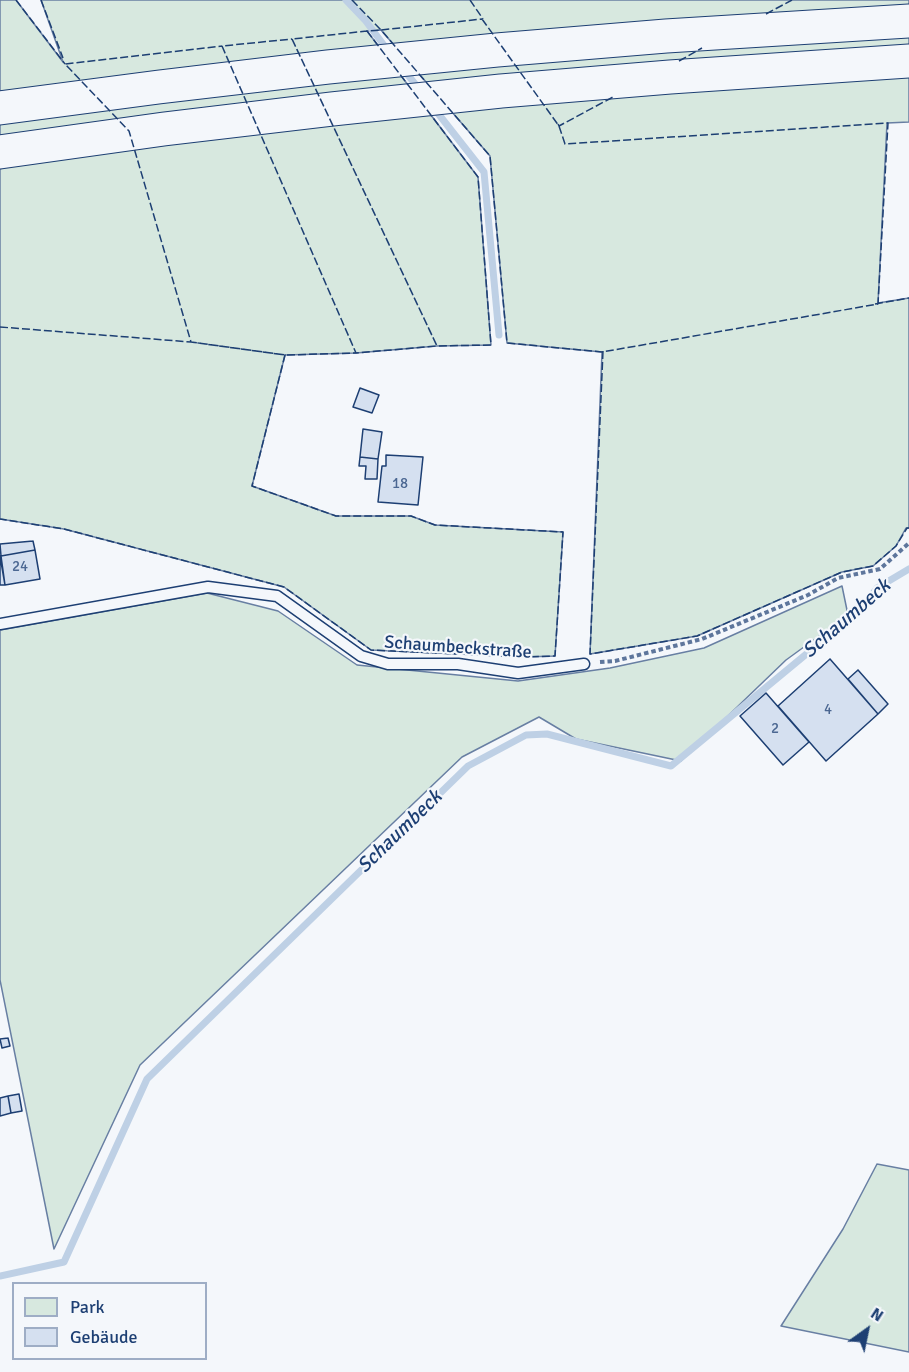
<!DOCTYPE html>
<html>
<head>
<meta charset="utf-8">
<style>
  body { margin:0 }
  #map { position:relative; width:909px; height:1372px; overflow:hidden; background:#f4f7fb; font-family:Signika,sans-serif }
  canvas { display:block }
  .legend { position:absolute; left:12px; top:1282px; width:195px; height:78px; box-sizing:border-box; background:#f4f7fb; border:2px solid #9eadc5; margin:0; padding:8px 10px; list-style:none; font-size:18px; color:#1d3f73 }
  .legend li { display:flex; align-items:center; gap:12px; height:30px }
  .legend b { width:30px; border:2px solid #9eadc5 }
  .north { position:absolute; left:837px; top:1300px; width:60px; height:60px; -webkit-text-stroke:4px #f4f7fb; paint-order:stroke; rotate:33deg; font-size:16px; font-weight:700; line-height:24px; text-align:center; color:#1d3f73 }
  .north::after { content:''; display:block; margin:auto; width:21px; height:27px; background:#1d3f73; clip-path:polygon(50% 0,100% 100%,50% 72%,0 100%) }
</style>
</head>
<body>
<div id="map">
<canvas width="909" height="1372"></canvas>
<ul class="legend">
<li><b style="height:16px;background:#d7e8df"></b>Park</li>
<li><b style="height:16px;background:#d5e0f0"></b>Gebäude</li>
</ul>
<div class="north">N</div>
</div>
<script>
const ctx = document.querySelector('canvas').getContext('2d');
ctx.lineJoin = 'round';
function fillPath(path, color) {
  ctx.fillStyle = color;
  ctx.fill(path, 'evenodd');
}
function poly(rows) {
  const path = new Path2D();
  for (const r of rows) {
    path.moveTo(r[0], r[1]);
    for (let i = 2; i < r.length; i += 2) path.lineTo(r[i], r[i + 1]);
  }
  return path;
}
function stroke(path, color, width, dash) {
  ctx.strokeStyle = color;
  ctx.lineWidth = width;
  ctx.lineCap = dash ? 'butt' : 'round';
  ctx.setLineDash(dash || []);
  ctx.stroke(path);
}
function drawText(font, color, halo, rows, align = 'center') {
  ctx.font = font + ' Signika,sans-serif';
  ctx.lineWidth = 4.5;
  ctx.setLineDash([]);
  ctx.textBaseline = 'middle';
  ctx.strokeStyle = halo;
  ctx.fillStyle = color;
  for (const [text, x, y, turn = 0] of rows) {
    ctx.save();
    ctx.translate(x, y);
    ctx.rotate((+turn || 0) * Math.PI / 180);
    ctx.textAlign = isNaN(turn) ? turn : align;
    if (halo) ctx.strokeText(text, 0, 0);
    ctx.fillText(text, 0, 0);
    ctx.restore();
  }
}
const green = poly([
  [0,0,16,0,63,62,41,0,909,0,909,122,887,123,878,303,909,298,909,528,906,528,896,546,873,566,842,572,697,636,590,654,602,352,507,343,490,156,381,30,367,31,478,177,491,345,437,346,356,353,285,355,252,486,336,516,411,516,435,525,563,532,555,656,523,657,371,650,284,587,64,529,0,519,0,0],
  [842,586,848,615,786,660,681,761,576,739,539,717,462,757,140,1065,54,1249,0,980,0,630,207,593,278,611,357,665,518,681,610,668,704,648,842,586],
  [877,1164,909,1170,909,1352,781,1326,843,1229,877,1164]
]);
fillPath(green, '#d7e8df');
stroke(green, '#687fa3', 1.5);
stroke(poly([
  [346,0,365,20,389,52],
  [404,70,419,89],
  [433,107,484,172,499,335],
  [0,1276,64,1262,147,1079,468,766,526,735,547,734,671,766,862,608,877,588,909,569]
]), '#bed0e5', 7);
const building = poly([
  [360,388,379,395,372,413,353,407,360,388],
  [363,429,382,432,378,459,360,457,363,429],
  [386,455,423,457,418,505,378,502,382,466,386,466,386,455],
  [360,457,378,459,377,479,365,479,366,466,359,466,360,457],
  [33,541,35,550,1,556,0,544,33,541],
  [35,550,40,579,5,585,1,556,35,550],
  [0,556,5,585,0,585,0,556],
  [830,659,878,714,826,761,778,706,830,659],
  [858,670,888,704,878,714,848,679,858,670],
  [766,693,809,742,783,765,740,716,766,693],
  [8,1038,10,1046,2,1048,0,1039,8,1038],
  [19,1094,22,1111,11,1113,8,1096,19,1094],
  [8,1096,11,1113,0,1116,0,1098,8,1096]
]);
fillPath(building, '#d5e0f0');
stroke(building, '#1d3f73', 1.5);
const service = poly([
  [0,624,208,587,277,596,361,656,388,664,458,664,518,673,584,664]
]);
const motorway = poly([
  [0,108,159,87,328,67,497,50,666,36,909,21],
  [0,152,164,129,332,109,501,91,670,77,909,61]
]);
stroke(service, '#1d3f73', 13);
stroke(motorway, '#1d3f73', 35);
stroke(poly([
  [600,662,615,661,702,639,808,595,838,578,880,569,909,543]
]), '#5e769c', 4, [4.5, 3]);
stroke(service, '#f4f7fb', 10);
stroke(motorway, '#f4f7fb', 33);
stroke(poly([
  [16,0,65,64],
  [41,0,63,58],
  [352,0,381,30,366,31],
  [470,0,483,19],
  [766,14,792,0],
  [482,19,559,126,565,144,888,123,878,304,602,352,507,343,490,156,381,30,482,19],
  [367,31,478,177,491,345,437,346,292,39,367,31],
  [292,39,437,346,356,353,222,46,292,39],
  [222,46,356,353,285,355,191,342,129,131,65,64,222,46],
  [679,61,702,48],
  [558,124,559,126,613,97],
  [875,304,909,298],
  [0,327,191,342,285,355,252,486,336,516,411,516,435,525,563,532,555,656,523,657,371,650,284,587,64,529,0,519],
  [603,351,590,654,697,636,842,572,873,566,896,546,907,528,909,528]
]), '#1d3f73', 1.5, [8, 3]);
drawText('15px', '#4b6792', null, [
  ["18",400,484],
  ["24",20,567],
  ["4",828,710],
  ["2",775,729]
]);
drawText('18px', '#1d3f73', '#f4f7fb', [
  ["Schaumbeckstraße",458,648,4]
]);
drawText('italic 20px', '#1d3f73', '#f4f7fb', [
  ["Schaumbeck",847,619,-41],
  ["Schaumbeck",400,832,-44]
]);
</script>
</body>
</html>
